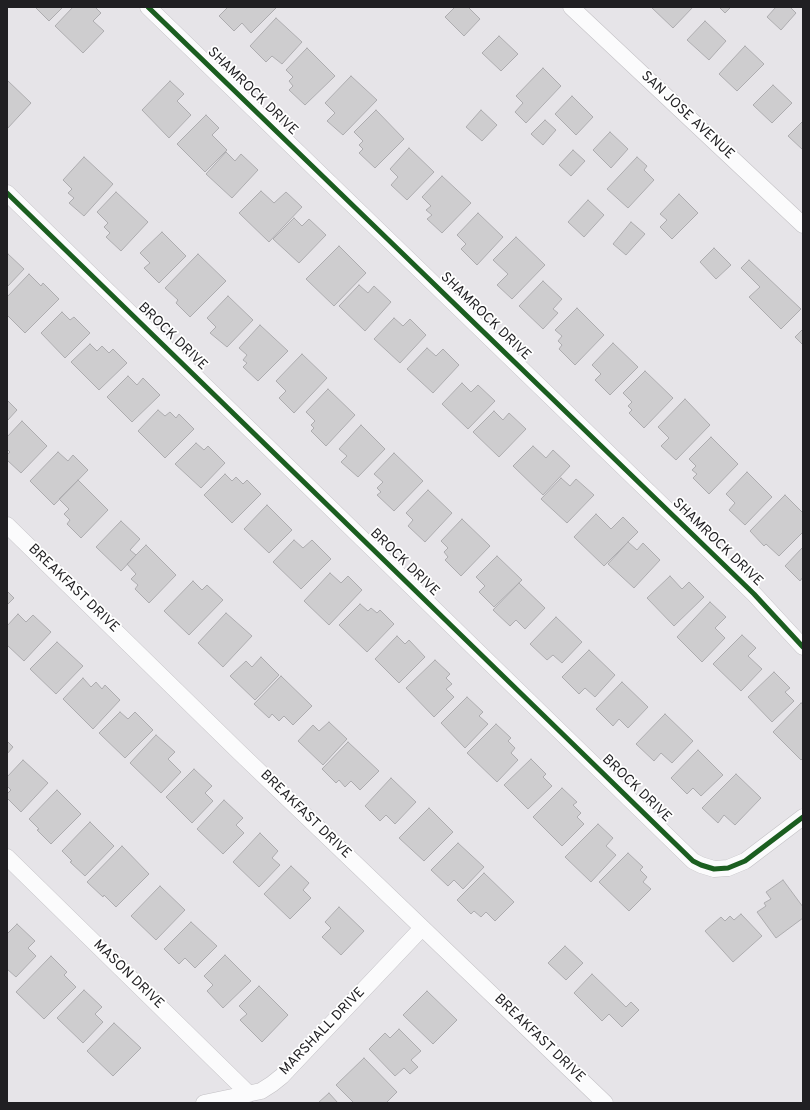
<!DOCTYPE html>
<html>
<head>
<meta charset="utf-8">
<style>
  body { margin:0 }
  #map { position:relative; width:810px; height:1110px; overflow:hidden; background:#e6e4e8; font-family:Overpass,sans-serif }
  canvas { display:block }
  .frame { position:absolute; inset:0; border:8px solid #201f22; pointer-events:none }
</style>
</head>
<body>
<div id="map">
<canvas width="810" height="1110"></canvas>
<div class="frame"></div>
</div>
<script>
const ctx = document.querySelector('canvas').getContext('2d');
ctx.lineJoin = 'round';
function fillPath(path, color) {
  ctx.fillStyle = color;
  ctx.fill(path, 'evenodd');
}
function poly(rows) {
  const path = new Path2D();
  for (const r of rows) {
    path.moveTo(r[0], r[1]);
    for (let i = 2; i < r.length; i += 2) path.lineTo(r[i], r[i + 1]);
  }
  return path;
}
function stroke(path, color, width, dash) {
  ctx.strokeStyle = color;
  ctx.lineWidth = width;
  ctx.lineCap = dash ? 'butt' : 'round';
  ctx.setLineDash(dash || []);
  ctx.stroke(path);
}
function drawText(font, color, halo, rows, align = 'center') {
  ctx.font = font + ' Overpass,sans-serif';
  ctx.lineWidth = 3.5;
  ctx.setLineDash([]);
  ctx.textBaseline = 'middle';
  ctx.strokeStyle = halo;
  ctx.fillStyle = color;
  for (const [text, x, y, turn = 0] of rows) {
    ctx.save();
    ctx.translate(x, y);
    ctx.rotate((+turn || 0) * Math.PI / 180);
    ctx.textAlign = isNaN(turn) ? turn : align;
    if (halo) ctx.strokeText(text, 0, 0);
    ctx.fillText(text, 0, 0);
    ctx.restore();
  }
}
const building = poly([
  [35,7,63,7,49,21,35,7],
  [73,7,95,7,101,13,93,21,104,31,83,53,55,26,73,7],
  [228,7,277,7,251,33,242,23,234,31,219,16,228,7],
  [455,7,468,7,480,19,464,36,445,17,455,7],
  [651,7,693,7,673,28,651,7],
  [719,7,731,7,725,13,719,7],
  [776,7,790,7,796,13,781,30,767,17,776,7],
  [276,18,302,42,282,64,272,56,266,62,250,46,276,18],
  [705,21,726,41,709,60,687,40,705,21],
  [499,36,518,54,501,71,482,53,499,36],
  [745,46,764,64,737,91,719,74,745,46],
  [307,48,335,76,305,105,289,90,293,86,289,81,293,77,286,70,307,48],
  [543,68,561,86,526,123,515,112,523,103,516,96,543,68],
  [351,76,377,100,343,135,327,121,335,113,325,103,351,76],
  [7,80,31,103,7,129,7,80],
  [170,81,184,94,177,101,191,115,169,138,142,110,170,81],
  [773,85,792,103,772,123,753,105,773,85],
  [572,96,593,117,576,135,555,114,572,96],
  [376,110,404,139,375,168,359,153,363,149,359,145,363,141,354,132,376,110],
  [481,110,497,125,482,141,466,127,481,110],
  [206,115,219,128,212,135,227,150,205,172,177,144,206,115],
  [545,120,556,130,543,145,531,134,545,120],
  [803,121,803,150,788,136,803,121],
  [610,132,628,149,611,168,593,150,610,132],
  [409,148,434,172,407,200,391,185,398,177,390,169,409,148],
  [573,150,585,161,571,176,559,165,573,150],
  [226,152,235,161,241,154,258,170,232,198,206,174,226,152],
  [84,157,113,184,84,216,69,203,74,198,68,193,72,189,63,180,84,157],
  [637,157,647,166,644,170,654,180,628,208,607,189,637,157],
  [442,176,471,203,442,233,427,219,432,215,426,210,431,206,422,197,442,176],
  [261,191,274,203,286,192,302,207,269,242,239,213,261,191],
  [116,192,148,222,121,251,106,237,110,233,104,227,108,223,97,212,116,192],
  [679,194,698,213,672,239,660,227,667,220,660,214,679,194],
  [588,200,604,215,584,237,568,222,588,200],
  [478,213,503,237,477,265,461,249,466,244,457,235,478,213],
  [294,218,302,226,309,219,326,235,299,263,273,239,294,218],
  [631,222,645,234,626,255,613,244,631,222],
  [162,232,186,256,159,283,144,268,150,263,140,253,162,232],
  [516,237,545,265,512,299,497,285,508,274,493,260,516,237],
  [339,246,366,273,334,306,306,279,339,246],
  [714,248,731,265,716,279,700,262,714,248],
  [8,254,24,269,7,287,7,255,8,254],
  [198,254,226,281,190,317,176,303,178,300,165,288,198,254],
  [749,260,801,309,781,329,749,297,760,287,741,268,749,260],
  [29,274,41,286,43,283,59,299,25,333,7,315,7,297,29,274],
  [543,281,562,299,553,309,558,313,543,329,519,306,543,281],
  [359,285,368,293,374,286,391,302,365,331,339,306,359,285],
  [228,296,253,320,227,347,210,333,216,327,207,318,228,296],
  [577,308,604,335,575,365,559,349,562,345,558,341,562,336,555,330,577,308],
  [62,312,70,320,74,317,90,333,65,358,41,333,62,312],
  [394,318,403,326,410,319,426,335,400,363,374,339,394,318],
  [260,325,288,351,258,381,243,367,247,363,243,360,247,355,239,348,260,325],
  [803,329,803,345,795,337,803,329],
  [613,343,638,367,610,395,595,380,601,374,592,365,613,343],
  [90,344,97,351,102,346,109,353,113,349,127,363,99,390,71,362,90,344],
  [427,348,436,356,443,349,459,365,433,393,407,369,427,348],
  [302,354,327,378,294,413,279,398,286,391,276,381,302,354],
  [645,371,673,398,644,428,629,413,632,410,628,406,632,402,623,393,645,371],
  [128,376,137,385,143,378,160,395,132,422,107,397,128,376],
  [462,383,471,392,478,385,495,401,468,429,442,404,462,383],
  [328,389,355,415,326,446,311,431,314,428,311,425,315,421,306,412,328,389],
  [685,399,710,425,676,460,661,446,669,438,658,427,685,399],
  [7,400,17,410,7,421,7,400],
  [158,410,165,416,170,412,176,418,179,414,194,429,165,458,138,431,158,410],
  [494,411,503,420,509,413,526,429,499,457,473,432,494,411],
  [22,421,47,446,21,473,7,460,7,455,10,452,7,449,7,437,22,421],
  [361,425,385,449,358,477,341,462,347,456,339,449,361,425],
  [711,437,738,464,709,494,693,478,697,474,692,470,696,466,689,459,711,437],
  [196,443,204,450,208,446,225,463,201,488,175,464,196,443],
  [533,446,546,458,553,450,570,466,543,495,513,466,533,446],
  [58,452,68,461,73,455,88,470,54,505,30,481,58,452],
  [394,453,423,481,394,511,377,495,381,492,377,488,383,482,374,474,394,453],
  [747,472,772,497,745,525,729,510,735,503,726,494,747,472],
  [225,474,232,481,236,477,243,484,247,480,261,494,232,523,204,495,225,474],
  [561,478,570,486,576,479,594,495,567,523,541,499,561,478],
  [78,480,108,510,81,538,67,524,70,520,64,514,69,509,59,499,78,480],
  [428,490,452,513,425,542,408,526,413,520,406,513,428,490],
  [785,495,803,513,803,532,779,556,766,544,764,546,750,531,785,495],
  [267,505,292,530,269,553,244,529,267,505],
  [596,514,611,529,623,517,638,532,604,566,574,537,596,514],
  [462,519,490,546,461,576,445,560,448,557,444,552,448,548,441,541,462,519],
  [121,521,140,539,130,550,136,555,121,571,96,547,121,521],
  [294,540,303,548,312,540,331,559,301,589,273,562,294,540],
  [628,542,637,550,643,543,660,560,634,588,608,564,628,542],
  [146,545,176,575,149,603,135,589,138,585,131,579,136,574,127,564,146,545],
  [803,547,803,577,800,581,785,566,803,547],
  [497,556,522,580,494,607,479,592,485,586,476,577,497,556],
  [330,573,341,583,348,576,362,590,329,625,304,601,330,573],
  [670,576,682,589,689,582,704,597,674,626,647,598,670,576],
  [193,581,202,590,207,585,223,600,189,635,164,611,193,581],
  [519,583,545,608,525,629,516,620,510,626,493,610,519,583],
  [7,591,14,598,7,605,7,591],
  [710,602,726,617,715,628,725,638,702,662,677,637,710,602],
  [360,604,368,611,371,608,377,613,380,610,394,624,367,652,339,625,360,604],
  [226,613,252,636,223,667,198,643,226,613],
  [18,614,26,622,33,615,51,632,24,661,7,645,7,626,18,614],
  [556,617,582,642,562,663,553,655,547,660,530,644,556,617],
  [742,635,756,648,748,656,762,669,741,691,713,664,742,635],
  [397,636,405,644,409,640,425,657,399,683,375,659,397,636],
  [57,642,83,666,56,694,30,669,57,642],
  [589,650,615,675,595,697,585,688,579,694,562,677,589,650],
  [261,657,279,675,255,700,230,676,246,661,252,667,261,657],
  [435,660,450,674,446,678,452,684,446,689,454,697,434,717,406,688,435,660],
  [774,672,790,688,785,692,794,701,772,722,748,697,774,672],
  [281,676,312,706,293,725,284,716,279,721,272,714,269,718,254,704,281,676],
  [83,678,91,687,96,682,102,689,105,685,120,700,93,729,63,699,83,678],
  [622,682,648,707,628,728,619,719,613,726,596,709,622,682],
  [467,697,483,712,479,716,488,724,465,748,441,723,467,697],
  [801,703,803,704,803,758,801,760,773,732,801,703],
  [120,712,128,719,135,712,153,730,125,758,99,733,120,712],
  [665,714,693,741,672,763,661,753,654,761,636,744,665,714],
  [329,722,347,739,323,765,298,741,313,725,319,731,329,722],
  [496,724,511,738,508,741,515,748,511,753,518,760,497,782,467,753,496,724],
  [156,735,175,752,168,759,181,772,161,793,130,763,156,735],
  [7,741,13,747,7,754,7,741],
  [348,742,379,771,360,790,351,781,345,787,339,780,336,783,322,769,348,742],
  [698,750,723,775,701,796,693,788,687,794,671,778,698,750],
  [531,759,546,774,543,777,552,786,528,809,504,785,531,759],
  [23,760,48,783,21,812,7,798,7,794,11,790,7,786,7,777,23,760],
  [194,769,212,786,205,793,213,801,192,823,166,797,194,769],
  [736,774,761,798,735,825,724,815,718,823,702,808,736,774],
  [391,778,416,802,395,824,386,815,380,821,365,806,391,778],
  [562,788,577,802,573,805,581,813,577,817,584,824,562,846,533,817,562,788],
  [57,790,81,814,51,844,37,830,39,829,29,819,57,790],
  [224,800,243,818,236,825,244,833,223,854,197,829,224,800],
  [429,808,453,832,424,861,399,838,429,808],
  [90,822,114,846,85,876,70,862,72,861,62,851,90,822],
  [598,824,613,838,606,846,616,855,591,882,565,857,598,824],
  [260,833,278,851,272,858,280,865,259,887,233,862,260,833],
  [458,843,484,867,463,889,454,880,448,886,431,870,458,843],
  [122,846,149,874,116,907,104,895,103,897,87,882,122,846],
  [628,853,643,867,640,870,647,877,643,882,651,889,629,911,599,882,628,853],
  [291,866,309,883,303,890,311,898,290,919,264,894,291,866],
  [484,873,514,902,495,921,486,912,481,917,474,911,471,914,457,900,484,873],
  [783,880,803,907,803,918,776,938,757,912,766,906,764,903,771,899,766,892,783,880],
  [160,886,185,910,156,940,131,916,160,886],
  [339,907,364,931,341,955,322,937,331,928,325,922,339,907],
  [741,914,762,936,733,962,705,931,721,917,725,921,730,916,734,920,741,914],
  [191,922,217,946,195,968,185,958,179,964,164,949,191,922],
  [17,924,35,941,28,948,36,956,16,977,7,969,7,934,17,924],
  [565,946,583,963,566,980,548,963,565,946],
  [225,955,251,981,223,1008,207,991,213,985,204,976,225,955],
  [51,956,67,972,64,975,76,987,44,1019,16,992,51,956],
  [592,974,626,1007,631,1002,639,1010,622,1027,609,1014,602,1021,574,993,592,974],
  [259,986,288,1015,262,1042,240,1020,247,1014,239,1006,259,986],
  [84,990,102,1007,95,1014,103,1022,83,1043,57,1018,84,990],
  [427,991,457,1020,433,1044,403,1015,427,991],
  [114,1023,141,1048,113,1076,87,1051,114,1023],
  [399,1029,421,1051,411,1060,418,1067,410,1074,404,1068,395,1076,369,1049,385,1033,390,1038,399,1029],
  [364,1058,397,1092,386,1103,354,1103,336,1085,364,1058],
  [329,1093,338,1103,318,1103,329,1093]
]);
fillPath(building, '#cecdcf');
stroke(building, '#adacaf', 1);
const minor = poly([
  [148,7,754,594,803,647],
  [571,7,803,225],
  [7,193,693,861,701,865,714,869,728,868,745,861,803,817],
  [7,525,238,751,605,1103],
  [7,857,249,1094],
  [204,1103,261,1091,272,1084,282,1076,422,928]
]);
stroke(minor, '#c3c1c5', 17);
stroke(minor, '#fbfbfc', 16);
stroke(poly([
  [148,7,754,594,803,647],
  [7,193,693,861,701,865,714,869,728,868,745,861,803,817]
]), '#1b5e20', 5);
drawText('14px', '#201f22', '#fff', [
  ["SHAMROCK DRIVE",252,92,44],
  ["SAN JOSE AVENUE",687,116,43],
  ["SHAMROCK DRIVE",485,317,44],
  ["BROCK DRIVE",172,337,44],
  ["SHAMROCK DRIVE",717,543,44],
  ["BROCK DRIVE",404,563,44],
  ["BREAKFAST DRIVE",73,589,44],
  ["BROCK DRIVE",636,789,44],
  ["BREAKFAST DRIVE",305,815,44],
  ["MASON DRIVE",128,975,44],
  ["MARSHALL DRIVE",323,1032,-46],
  ["BREAKFAST DRIVE",539,1039,44]
]);
</script>
</body>
</html>
